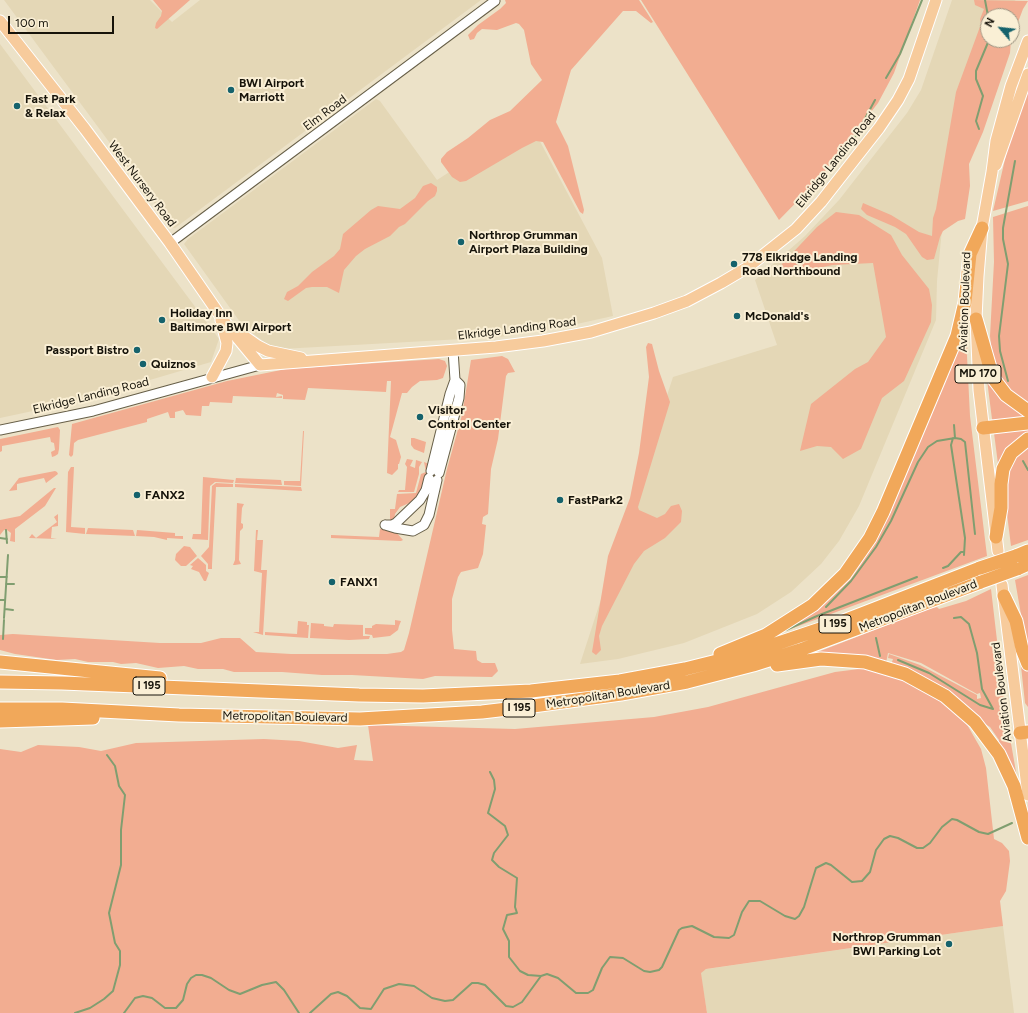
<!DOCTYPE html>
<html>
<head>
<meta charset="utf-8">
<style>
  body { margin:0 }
  #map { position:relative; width:1028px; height:1013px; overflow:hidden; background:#ece2c8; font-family:Figtree,sans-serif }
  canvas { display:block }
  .north { position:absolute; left:980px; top:8px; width:40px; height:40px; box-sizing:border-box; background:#faefd5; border:1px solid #9f9784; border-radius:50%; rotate:298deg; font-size:11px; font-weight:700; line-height:16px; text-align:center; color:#16130a }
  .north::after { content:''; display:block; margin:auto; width:14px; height:18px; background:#15626c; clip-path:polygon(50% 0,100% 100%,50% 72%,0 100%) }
  .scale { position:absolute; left:8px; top:16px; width:106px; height:18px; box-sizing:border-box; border:2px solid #16130a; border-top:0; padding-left:5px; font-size:12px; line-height:14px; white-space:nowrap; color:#16130a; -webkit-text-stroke:3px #faefd5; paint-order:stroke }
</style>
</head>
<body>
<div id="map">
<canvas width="1028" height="1013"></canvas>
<div class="north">N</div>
<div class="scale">100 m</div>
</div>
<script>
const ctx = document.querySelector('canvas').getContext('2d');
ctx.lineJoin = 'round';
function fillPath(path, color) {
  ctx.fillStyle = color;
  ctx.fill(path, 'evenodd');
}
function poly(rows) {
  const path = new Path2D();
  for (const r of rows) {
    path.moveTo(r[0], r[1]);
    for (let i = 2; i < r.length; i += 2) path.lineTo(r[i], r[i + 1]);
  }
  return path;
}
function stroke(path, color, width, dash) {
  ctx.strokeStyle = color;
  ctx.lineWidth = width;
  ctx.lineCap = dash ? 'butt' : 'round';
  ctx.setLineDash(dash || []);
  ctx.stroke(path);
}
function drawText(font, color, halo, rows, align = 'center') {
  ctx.font = font + ' Figtree,sans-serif';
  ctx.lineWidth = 4;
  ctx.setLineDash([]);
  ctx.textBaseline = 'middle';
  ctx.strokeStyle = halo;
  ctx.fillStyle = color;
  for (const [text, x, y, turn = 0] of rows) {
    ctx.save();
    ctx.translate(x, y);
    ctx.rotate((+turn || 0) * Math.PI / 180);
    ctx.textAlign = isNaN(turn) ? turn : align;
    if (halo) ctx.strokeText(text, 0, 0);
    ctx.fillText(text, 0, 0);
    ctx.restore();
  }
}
fillPath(poly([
  [4,0,150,0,172,22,200,0,481,0,175,228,172,227],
  [952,0,1016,0,988,16,988,40,942,229,937,281,936,320,859,506,839,541,821,564,791,592,757,614,684,643,618,659,580,664,673,377,777,345,755,280,805,236,839,200,907,113,921,90],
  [0,44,219,339,211,362,75,402,0,418],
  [376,99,380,101,437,180,525,123,535,132,602,258,613,316,563,327,499,337,281,349,267,344,243,326,184,244,188,239],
  [1003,926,1014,1013,707,1013,700,970]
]), '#e4d7b6');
fillPath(poly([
  [153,0,190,0,157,29,155,28,156,23,161,16,162,11],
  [505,0,639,0,653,22,651,23,636,11,623,11,571,70,556,122,568,146,584,210,583,214,580,212,543,142,536,141,522,148,466,181,460,182,452,177,441,162,441,159,447,152,468,138,490,120,510,111,542,80,531,64,524,30,519,24,516,23,497,30,482,29,477,33,474,39,470,40,468,35,478,25,500,9,506,3],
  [641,0,920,0,894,73,878,103,818,180,779,220],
  [974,0,1028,1,1023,9,1012,38,1012,16,988,16,988,40,1011,40,1010,53,983,132,969,164,970,186,965,219,958,221,943,231,940,237,934,259,927,260,922,257,906,234,895,227,867,215,861,209,863,203,891,215,919,232,932,236,933,218,936,209,956,92,981,24,980,19,984,9,975,5],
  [1028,86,1028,201,993,211,1009,142],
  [431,183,437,187,437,191,435,196,428,201,405,224,399,227,390,236,365,249,356,256,344,270,339,293,327,287,312,287,306,288,288,301,284,299,287,292,298,286,312,272,334,256,340,249,343,234,371,210,378,206,400,209,415,198,423,186],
  [1028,206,1028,406,1003,387,993,362,990,336,994,262,993,217],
  [836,212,859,215,891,235,902,255,929,289,932,305,931,322,904,381,882,398,861,449,843,459,831,447,817,446,800,451,811,404,855,369,868,362,886,337,873,263,833,265,783,275,782,264,817,227],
  [964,327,968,329,967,356,970,416,987,556,777,634,850,574],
  [648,343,652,344,659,371,670,402,638,507,639,510,657,518,665,514,671,506,679,504,682,511,681,522,665,538,644,551,634,564,602,626,599,636,601,650,596,655,592,652,608,556,630,498,639,453,649,377,646,347],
  [502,356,508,359,515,372,508,373,506,376,498,439,491,469,488,514,483,517,482,524,486,525,483,554,478,568,461,572,458,577,452,599,452,630,454,649,476,651,477,660,482,663,495,663,498,671,492,677,435,676,423,679,352,675,322,675,282,672,234,672,223,669,198,669,184,666,158,668,136,663,121,664,113,662,88,662,75,659,57,660,15,654,0,650,0,635,13,634,160,643,201,643,221,638,240,638,256,652,291,654,387,654,401,652,404,650,409,633,447,469,462,415,471,360],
  [439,359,445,361,447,366,443,378,437,380,420,381,412,387,407,393,402,393,390,437,396,440,401,457,399,464,398,464,398,469,392,475,387,473,391,381,387,381,386,392,308,388,305,400,283,399,283,395,277,393,276,397,282,396,282,398,233,396,232,403,210,402,209,406,202,406,201,416,186,415,183,410,175,412,175,418,170,418,168,412,147,419,147,422,78,440,74,443,73,455,71,457,69,455,72,424,227,381,286,369],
  [987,380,1022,411,1028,420,994,422,992,419],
  [1028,426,1028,433,1009,446,998,464,994,433],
  [58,427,60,430,59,449,58,454,55,456,52,457,51,452,55,450,54,443,51,442,50,437,2,446,2,451,0,452,0,439],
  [303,431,304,431,301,486,284,485,284,481,300,481],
  [411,438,414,438,426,442,424,453,414,449,411,445],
  [1028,444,1028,540,1011,546,1004,490,1012,459],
  [407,459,413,460,410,466,415,468,416,460,422,462,419,467,419,474,414,492,398,492,399,490,405,490,407,467,405,464],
  [424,462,429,464,421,493,414,501,400,507,395,514,394,520,390,522,390,509,395,509,397,494,416,493,421,474,426,472],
  [71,467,74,467,71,527,85,528,85,534,66,532,68,472],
  [55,471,57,472,58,474,46,483,44,478,17,484,17,490,9,491,19,478],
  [203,477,234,480,233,483,215,482,210,486,208,540,192,539,193,534,201,534],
  [236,478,281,480,282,485,235,483],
  [216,483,233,484,233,487,216,487,212,565,212,569,208,569,208,564,201,556,209,547,212,486],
  [235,484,301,487,302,491,235,487],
  [54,488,56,488,45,506,15,529,15,542,10,541,11,533,7,530,4,530,0,535,0,520,20,516],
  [237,503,244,504,242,508,241,523,243,524,243,528,240,531,239,560,241,564,235,565,233,565,235,560],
  [58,514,58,526,52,527,51,538,57,539,29,538,32,534,36,538,57,522,54,517],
  [88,528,133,530,135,536,86,534],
  [380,529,395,531,403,540,401,541,331,538,331,535,379,537],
  [137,530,175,533,175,536,183,536,183,539,167,538,167,540,154,537,136,536],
  [256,530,258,530,257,540,263,540,261,570,267,570,263,635,253,632,259,632,262,573,254,571],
  [184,546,190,547,197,556,186,566,181,566,175,560,176,554],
  [198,558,206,565,206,571,209,573,206,581,204,581,199,572,191,569,193,566,190,565],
  [1028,575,1028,655,1015,580],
  [991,589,1005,709,1019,789,998,744,999,740,990,727,891,665,893,659,888,658,889,654,920,665,977,695,977,699,981,698,980,693,977,694,921,663,888,653,886,663,810,655,929,609,937,607,939,609,966,601],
  [395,620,401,621,399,626,398,630,390,636,373,638,372,635,365,634,365,628,372,628,372,626,376,624,395,625],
  [298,621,307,622,307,625,309,625,308,638,265,635,265,632,297,634],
  [311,623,324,624,324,626,333,627,334,624,363,625,363,636,370,636,369,639,349,640,310,638],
  [1020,657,1028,670,1028,707,1025,703],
  [867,668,925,684,965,721,981,749,986,768,994,839,1002,843,1009,851,1010,861,1006,891,1000,901,1003,926,706,969,701,973,707,1013,0,1013,0,749,21,752,38,745,79,747,101,751,136,743,264,739,299,741,338,748,357,745,354,760,373,761,368,725,515,729,654,717,708,707,835,672]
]), '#f2ad91');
stroke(poly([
  [985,0,988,16],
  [886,78,900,54,922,0],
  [979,129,976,121,983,96,976,79,976,71,989,40],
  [831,170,853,141,875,100],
  [1008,381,1000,351,999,336,1008,264,1003,239,1003,228,1015,161],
  [954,425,955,438],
  [953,438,951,445,965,538,964,555],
  [1023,461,1028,470],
  [6,530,7,543],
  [0,538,7,539],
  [943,568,948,566,961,552,964,552],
  [0,577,7,577],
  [6,584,14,584],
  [0,600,5,600],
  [826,607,851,581,876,547,891,521,918,462,928,447,937,441,955,438,961,439,965,442,975,534],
  [5,609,13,610],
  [4,618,8,555],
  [954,618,961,617,969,624,977,653,982,689,993,709],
  [786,630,817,616,917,577],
  [876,638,880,656],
  [3,639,4,620],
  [898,660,929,673,980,705,993,709],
  [490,772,494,780,495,789,488,813,505,826,508,835,494,853,492,860,499,867,517,878,515,907,517,913,507,915,503,929,509,941,509,957,520,971,528,975,541,976],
  [75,1013,90,1008,104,999,113,991,120,965,120,951,115,943,109,913,121,865,121,830,125,795,119,786,115,766,107,755],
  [124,1013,135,998,143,996,152,998,165,1008,176,1008,183,1000,187,984,191,978,196,975,202,975,211,978,229,990,240,994,262,985,276,982,284,990,299,1013],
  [310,1013,331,994,338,992,347,996,360,1008,371,1009,384,989,399,984,414,986,432,998,445,1001,453,1000,472,983,478,983,485,985,506,1006,513,1007,522,1002,541,976,547,974,558,978,576,993,588,993,593,990,602,968,610,957,623,958,644,971,650,972,659,970,662,967,679,930,682,928,692,926,714,937,729,938,734,935,742,912,749,901,760,901,785,916,795,919,799,916,804,907,816,868,826,863,831,865,852,882,862,881,870,872,876,850,884,839,890,836,898,838,917,848,923,848,930,843,942,827,952,819,957,820,979,832,988,834,1012,823]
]), '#809e70', 2);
const minor = poly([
  [170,243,495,1],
  [0,430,93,411,260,365],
  [431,471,450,394,455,380,453,350],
  [439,473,459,398,460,385,455,380],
  [385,525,395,528,413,531,424,525,429,515,437,480],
  [385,525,392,525,396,523,420,500,426,490,429,478]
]);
const major = poly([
  [0,21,85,129,170,243,226,324,260,365,496,347,543,341,591,332,654,313,687,301,721,283,748,267,796,229,821,202,879,128,898,100,909,79,936,0],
  [996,165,1028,74],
  [238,332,258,346,268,351,301,358],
  [212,377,226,351,227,343,221,320],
  [998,551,979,390,976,319,978,276,982,228,992,172,996,141,1011,86,1028,41],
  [1002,585,1028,795]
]);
const highway = poly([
  [976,319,993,378,1006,395,1028,411],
  [983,428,1028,423],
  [996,537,1001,508,1001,484,1003,469,1011,453,1028,439],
  [1016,556,1028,551],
  [1017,569,1028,564],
  [1004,596,1016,621,1022,649,1028,664],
  [720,654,766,635,813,605,845,574,870,538,883,512,957,336,965,302,970,254,982,228],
  [0,662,160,678],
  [777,665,821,659,865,662,905,674,945,696,975,722,999,754,1014,786,1028,838],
  [0,682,62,683,359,695,423,696,531,691,620,681,685,669,749,653,841,622,980,568],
  [0,709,62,709,179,715,360,719,482,712,533,706,621,694,687,682,753,665,800,650,981,582],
  [0,721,93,718],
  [1020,733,1028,732]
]);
stroke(minor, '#675f48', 11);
stroke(major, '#fff', 13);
stroke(highway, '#fff', 15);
stroke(minor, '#fff', 9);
stroke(major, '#f7cb9c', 11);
stroke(highway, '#f1a85a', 13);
const highwayBridge = poly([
  [980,568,1016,556],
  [981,582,1017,569]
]);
stroke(highwayBridge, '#fff', 15, []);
stroke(highwayBridge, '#f1a85a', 13);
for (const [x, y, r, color] of [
  [231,90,4,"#15626c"],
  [17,106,4,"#15626c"],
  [461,242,4,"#15626c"],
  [734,264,4,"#15626c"],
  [737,316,4,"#15626c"],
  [162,320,4,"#15626c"],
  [137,350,4,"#15626c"],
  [143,364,4,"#15626c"],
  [420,417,4,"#15626c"],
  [137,495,4,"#15626c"],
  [560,500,4,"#15626c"],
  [332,582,4,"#15626c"],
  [949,944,4,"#15626c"]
]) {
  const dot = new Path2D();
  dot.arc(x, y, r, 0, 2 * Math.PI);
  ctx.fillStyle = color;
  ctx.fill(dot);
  stroke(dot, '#faefd5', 1.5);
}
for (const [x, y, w] of [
  [978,374,46],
  [835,624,32],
  [149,686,32],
  [519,708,32]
]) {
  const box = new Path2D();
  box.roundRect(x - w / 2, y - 9, w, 18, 3);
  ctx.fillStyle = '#faefd5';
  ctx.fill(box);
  stroke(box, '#16130a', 1);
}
drawText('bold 11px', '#16130a', null, [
  ["MD 170",978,374],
  ["I 195",835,624],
  ["I 195",149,686],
  ["I 195",519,708]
]);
drawText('bold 12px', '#16130a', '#faefd5', [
  ["BWI Airport",239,83],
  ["Marriott",239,97],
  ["Fast Park",25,99],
  ["& Relax",25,113],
  ["Northrop Grumman",469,235],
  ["Airport Plaza Building",469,249],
  ["778 Elkridge Landing",742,257],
  ["Road Northbound",742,271],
  ["Holiday Inn",170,313],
  ["Baltimore BWI Airport",170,327],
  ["McDonald's",745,316],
  ["Passport Bistro",129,350,"right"],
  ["Quiznos",151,364],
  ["Visitor",428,410],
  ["Control Center",428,424],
  ["FANX2",145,495],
  ["FastPark2",568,500],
  ["FANX1",340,582],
  ["Northrop Grumman",941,937,"right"],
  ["BWI Parking Lot",941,951,"right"]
], 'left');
drawText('12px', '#16130a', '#faefd5', [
  ["Elm Road",325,113,-37],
  ["Elkridge Landing Road",836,160,-51],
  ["West Nursery Road",142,184,53],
  ["Aviation Boulevard",965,302,-88],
  ["Elkridge Landing Road",517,329,-7],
  ["Elkridge Landing Road",91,396,-14],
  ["Metropolitan Boulevard",918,606,-21],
  ["Aviation Boulevard",1002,692,-97],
  ["Metropolitan Boulevard",608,695,-9],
  ["Metropolitan Boulevard",285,717,1]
]);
</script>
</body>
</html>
